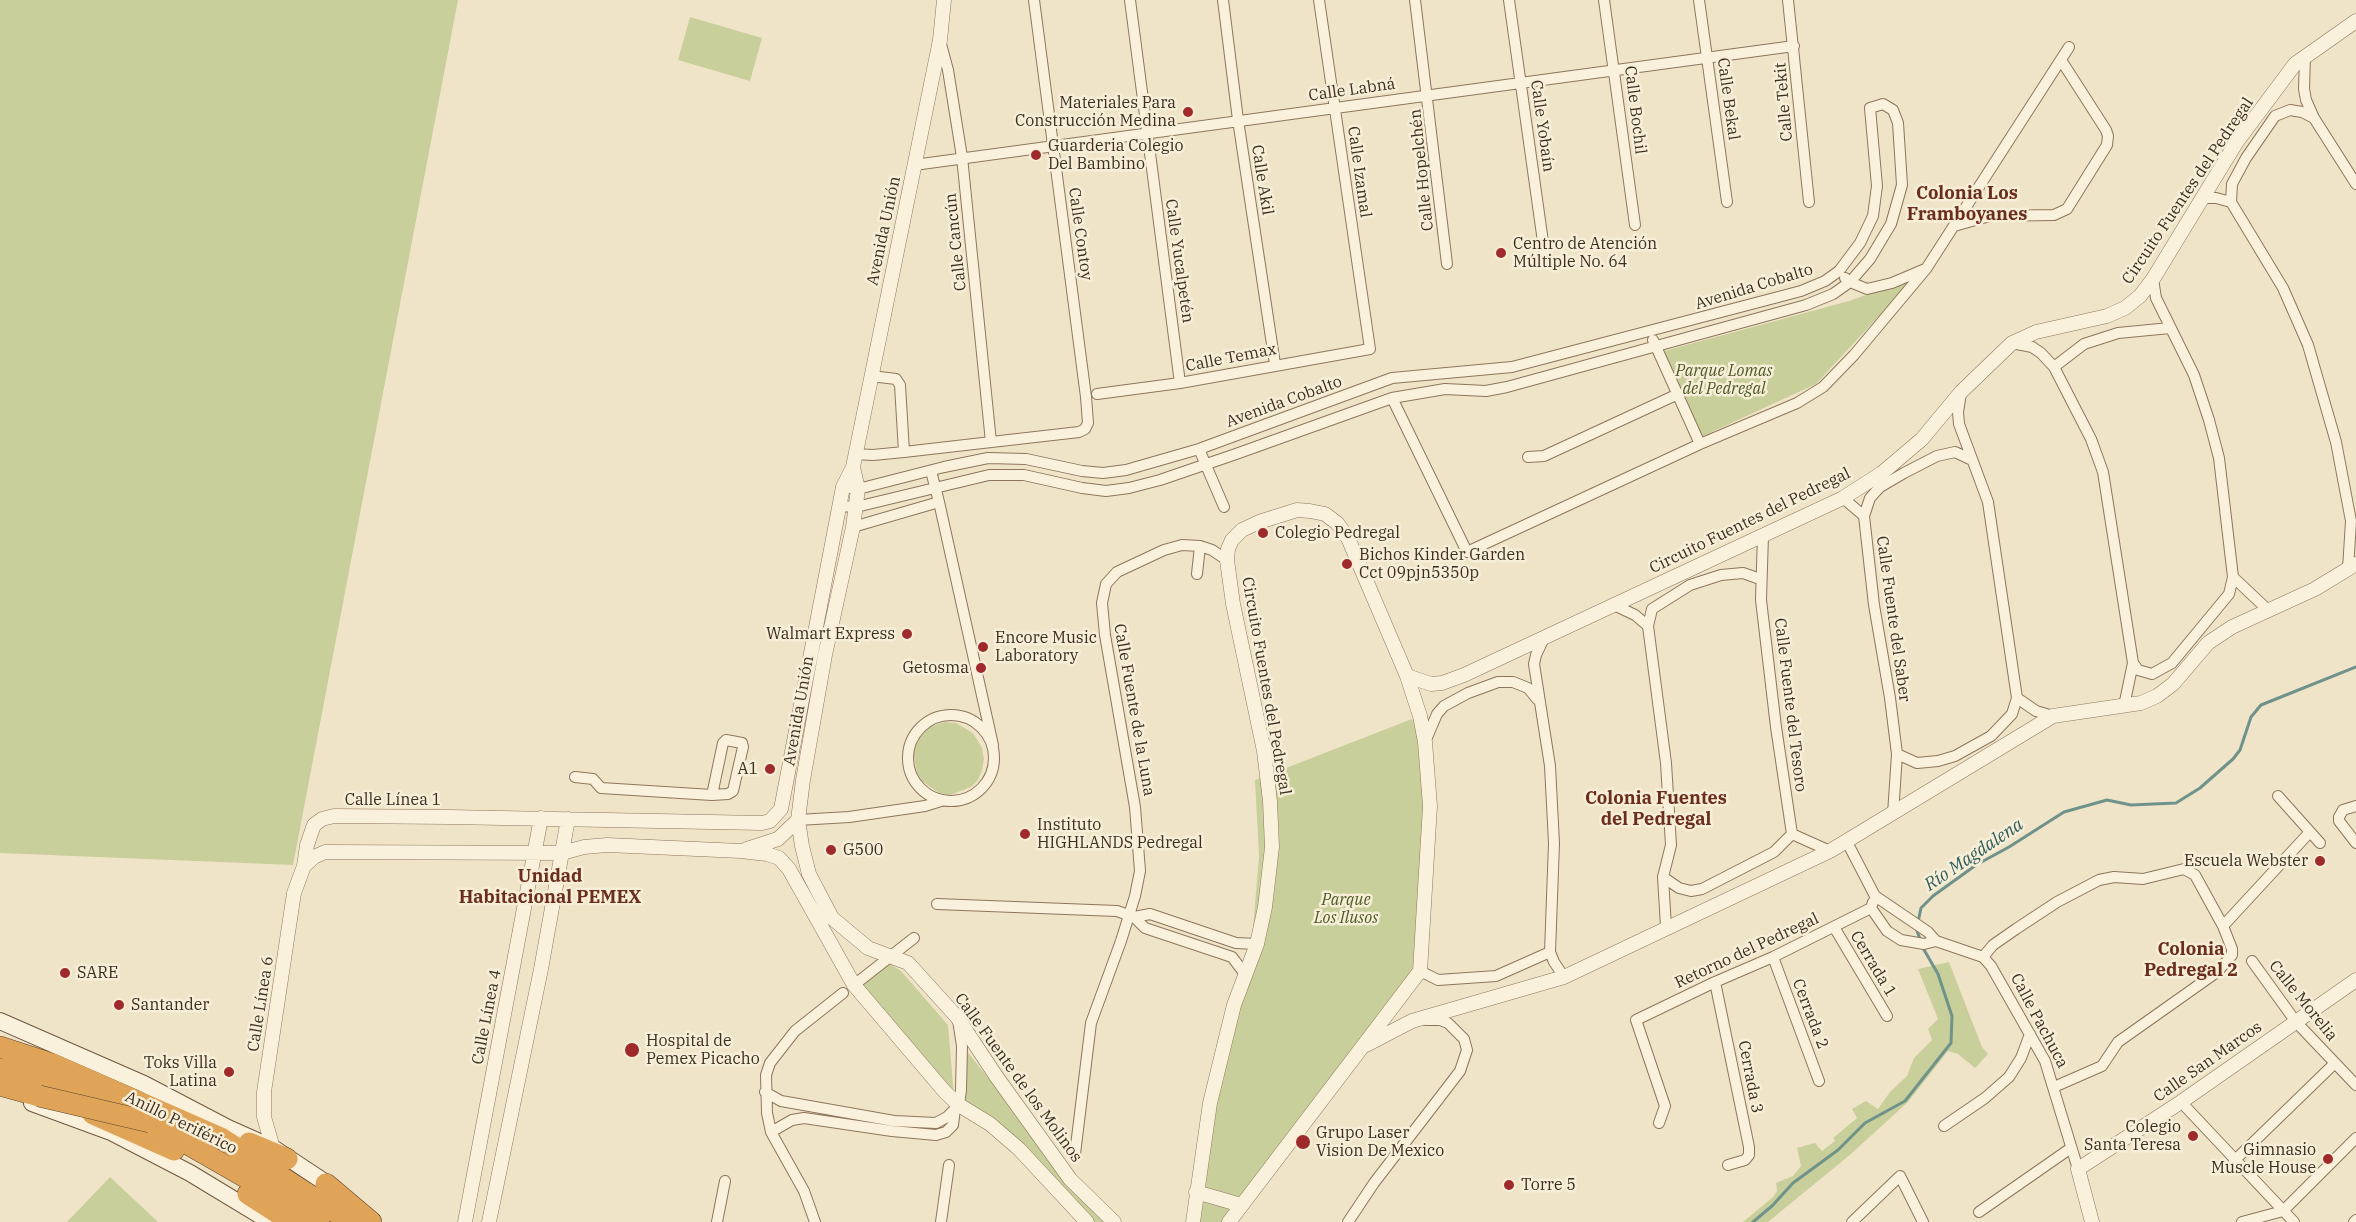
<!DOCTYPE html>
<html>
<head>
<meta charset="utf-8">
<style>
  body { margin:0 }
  canvas { display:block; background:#f0e4c8 }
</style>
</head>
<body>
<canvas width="2356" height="1222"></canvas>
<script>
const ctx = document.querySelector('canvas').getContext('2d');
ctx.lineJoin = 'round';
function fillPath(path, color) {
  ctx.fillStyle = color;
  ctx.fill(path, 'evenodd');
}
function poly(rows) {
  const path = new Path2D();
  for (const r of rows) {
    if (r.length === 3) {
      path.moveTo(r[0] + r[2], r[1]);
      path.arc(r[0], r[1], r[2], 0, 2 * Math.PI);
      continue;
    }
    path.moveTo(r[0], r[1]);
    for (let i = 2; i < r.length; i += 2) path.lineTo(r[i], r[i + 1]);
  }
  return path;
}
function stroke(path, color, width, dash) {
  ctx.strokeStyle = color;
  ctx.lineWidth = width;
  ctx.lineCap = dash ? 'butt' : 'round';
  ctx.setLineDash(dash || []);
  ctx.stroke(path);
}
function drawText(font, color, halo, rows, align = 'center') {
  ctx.font = font + ' "IBM Plex Serif",serif';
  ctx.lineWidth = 5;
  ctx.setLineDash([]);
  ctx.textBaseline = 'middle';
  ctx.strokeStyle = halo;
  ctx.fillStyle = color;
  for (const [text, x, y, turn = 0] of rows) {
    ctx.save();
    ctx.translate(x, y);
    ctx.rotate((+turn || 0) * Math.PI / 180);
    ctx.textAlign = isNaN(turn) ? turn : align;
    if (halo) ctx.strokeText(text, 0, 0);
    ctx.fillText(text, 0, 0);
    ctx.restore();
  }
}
fillPath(poly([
  [0,0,458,0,293,865,0,853],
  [690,17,762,38,750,81,678,60],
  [1914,278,1816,384,1701,437,1664,351,1849,301],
  [1412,719,1420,744,1430,806,1420,971,1229,1222,1193,1222,1196,1192,1252,939,1259,857,1255,780],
  [945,722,956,723,973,733,982,748,984,759,982,770,978,780,971,787,950,795,939,793,922,781,917,772,913,752,916,743,926,728],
  [1949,962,1982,1047,1988,1054,1975,1068,1958,1054,1948,1051,1908,1102,1851,1154,1768,1222,1743,1222,1773,1197,1777,1191,1776,1183,1793,1176,1801,1166,1797,1148,1815,1143,1822,1151,1835,1141,1833,1138,1857,1118,1852,1109,1866,1101,1878,1109,1890,1092,1907,1076,1914,1058,1932,1040,1928,1029,1938,1019,1918,969],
  [889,963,901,971,948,1025,954,1096,857,988],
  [966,1050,1024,1123,1111,1222,1091,1222,965,1103],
  [110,1177,158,1222,67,1222]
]), '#c9cf9b');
stroke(poly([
  [1918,922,1921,908,1933,896,1976,865,2009,847,2064,812,2107,800,2131,805,2176,803,2200,788,2233,759,2240,750,2251,717,2261,705,2356,667],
  [1916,928,1921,942],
  [1753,1222,1772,1206,1793,1183,1838,1150,1865,1123,1905,1101,1951,1043,1952,1016,1938,974,1923,948]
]), '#6f938a', 3);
const minor = poly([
  [1130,0,1180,383],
  [1223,0,1238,120,1275,364],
  [1415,0,1447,264],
  [1509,0,1545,256],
  [1604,0,1635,225],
  [1699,0,1727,202],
  [1788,0,1809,202],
  [941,44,948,70,962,157,991,442],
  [2305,56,2304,89,2306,100,2314,118,2356,184],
  [914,165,1794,46],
  [2203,198,2216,198,2231,202,2283,288,2308,345,2336,442,2351,521,2348,569],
  [2231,202,2232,184,2246,158,2275,116,2290,110,2302,112,2314,118],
  [1954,226,1990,216,2054,215,2067,209,2107,145,2108,136,2106,130,2061,60],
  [1845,278,1850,282,1867,289,1892,283,1925,269],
  [2153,279,2156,298,2194,375,2209,420,2219,458,2233,577,2268,610],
  [1653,340,1700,444],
  [2012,343,2032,347,2041,353,2054,367,2091,439,2103,472,2133,663,2124,706],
  [2054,367,2084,344,2118,333,2170,328],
  [871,376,896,379,900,385,904,452],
  [1961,393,1958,412,1959,424,1988,502,2017,698,2036,711,2053,716],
  [1097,394,1180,383,1370,349,1319,0],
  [1392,398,1467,552,1700,444,1797,403,1823,387,1854,355,1926,269,2069,47],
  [1199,449,1224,507],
  [855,454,873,455,904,452,1079,432,1085,429,1088,423,1086,397,1034,0],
  [1528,457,1544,456,1678,394],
  [931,471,939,502,993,745],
  [1843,498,1864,516],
  [840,506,856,507,989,475,1024,475,1082,488,1106,491,1129,488,1160,480,1236,454,1392,398,1445,389,1486,391,1507,387,1806,305,1833,294,1850,282,1870,259,1891,224,1902,185,1898,123,1893,110,1883,104,1870,108,1877,186,1873,216,1860,243,1839,271,1825,281,1801,291,1512,367,1392,378,1199,449,1126,470,1103,473,1082,471,1026,459,988,458,944,467,858,489,843,487],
  [853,527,939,502],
  [1197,574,1200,546],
  [1614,605,1635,615,1648,626,1666,763,1671,845,1663,877,1666,927],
  [1648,626,1652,609,1690,585,1721,575,1743,573,1760,579],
  [1544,638,1536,655,1534,664,1550,766,1554,843,1550,952,1554,962,1564,977],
  [2133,663,2138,670,2152,674,2172,663,2229,594,2233,577],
  [951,758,43],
  [1425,742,1437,714,1444,706,1468,693,1498,682,1513,682,1528,688,1537,699],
  [1897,754,1917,763,1938,761,1955,756,1991,736,2012,714,2017,698],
  [575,777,593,779,601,788,712,795,728,794,733,791,743,747,742,743,726,740,723,743,712,795],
  [2278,796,2320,843],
  [2356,806,2343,810,2339,817,2339,821,2356,843],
  [1893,814,1897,754,1890,698,1874,605,1864,516,1870,498,1880,487,1904,473,1937,456,1955,452,1972,460],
  [798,820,849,817,925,806,941,801],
  [1792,834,1830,851],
  [1847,842,1875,896,1928,932,1936,941,1983,957,1991,966,2045,1061,2078,1169],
  [1663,877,1679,888,1691,891,1702,889,1774,852,1792,834,1776,727,1761,600,1763,535],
  [1873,902,1871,908,1887,931,1901,940,1924,944,1936,941],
  [937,904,1117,911,1134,917,1145,928,1232,957,1245,974],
  [1134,917,1150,914,1236,943,1257,944],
  [2223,926,2309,833],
  [1834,927,1887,1016],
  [1773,957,1819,1081],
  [1983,957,1993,945,2016,929,2057,902,2099,880,2114,877,2143,879,2184,869,2195,875,2223,926,2232,949,2232,955,2217,972,2118,1042,2102,1066,2054,1087],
  [2252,961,2296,1022,2356,1085],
  [1420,971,1438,980,1496,976,1550,952],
  [1715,982,1749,1147,1749,1155,1745,1160,1728,1165],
  [854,985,914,938],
  [765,1092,781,1101,798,1104,894,1121,936,1123,947,1117,959,1105,961,1090,962,1046,958,1020],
  [2181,1102,2294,1222],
  [1659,1123,1665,1106,1636,1020,1715,982,1773,957,1871,908],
  [1944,1126,1985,1098,2009,1077,2021,1058,2030,1034],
  [771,1132,792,1120,804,1118,892,1131,936,1135,946,1132,953,1125,955,1109],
  [1075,1154,1091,1023,1121,941,1135,896,1140,871,1135,807,1105,635,1102,603,1106,584,1117,572,1164,550,1182,545,1200,546,1212,550,1227,560],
  [2234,1161,2335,1063],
  [1979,1212,2071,1148],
  [717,1222,725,1181],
  [815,1222,804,1191,771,1132,767,1113,766,1075,770,1063,795,1031,843,993],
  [941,1222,949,1165],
  [1348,1222,1374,1183,1460,1071,1467,1050,1464,1039,1448,1023,1440,1020,1426,1020],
  [1852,1222,1900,1176,1923,1222],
  [2242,1222,2283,1211,2356,1138],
  [2354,1222,2356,1220]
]);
const tertiary = poly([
  [853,467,858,489,853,527,825,655,803,780,798,820,802,846,809,874,832,918,868,948,908,963,957,1017,996,1076,1070,1179,1114,1222],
  [1407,676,1431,684,1442,683,1464,675,1843,498,1882,473,1922,439,1961,392,2012,343,2036,332,2107,316,2125,308,2140,296,2153,279,2236,143,2295,64,2356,21],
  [747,849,778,839,798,820],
  [304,866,314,857,325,852,562,853,584,847,607,845,741,851,767,854,779,858,789,869,854,985,945,1092,959,1105,990,1124,1019,1149,1087,1222],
  [1366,1045,1412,1021,1564,977,1830,851,2053,716,2141,703,2157,696,2173,684,2208,643,2232,627,2315,589,2356,564],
  [273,1148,264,1117,264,1092,294,893,304,866,307,845,314,825,322,819,334,816,449,817,762,823,770,821,781,809,843,487,853,467,940,40,944,0],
  [1196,1192,1241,1205],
  [465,1222,541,818],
  [489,1222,541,969,568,819],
  [1193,1222,1210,1103,1234,1005,1257,944,1265,907,1272,847,1270,801,1264,751,1233,604,1227,560,1228,549,1232,540,1242,530,1259,522,1297,510,1310,511,1325,514,1337,523,1348,538,1407,676,1420,716,1425,742,1430,806,1420,971,1229,1222],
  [2092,1222,2078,1169,2181,1102,2356,980]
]);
const secondary = poly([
  [0,1021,144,1084,228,1128,273,1148,335,1189],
  [32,1103,111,1132,190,1173,271,1222]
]);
const motorway = poly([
  [0,1047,55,1065,221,1138,351,1222],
  [0,1069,43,1081,137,1115,308,1213,319,1222],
  [0,1085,39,1096],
  [93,1114,174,1150],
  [249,1143,287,1159],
  [326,1184,371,1222],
  [248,1194,292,1222]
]);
stroke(minor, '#8d765c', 12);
stroke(tertiary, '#8d765c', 15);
stroke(secondary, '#6f573f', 18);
stroke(motorway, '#5b4430', 22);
stroke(minor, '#faf1dc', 10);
stroke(tertiary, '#faf1dc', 14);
stroke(secondary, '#faf1dc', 16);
stroke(motorway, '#e0a458', 21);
const motorwayBridge = poly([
  [39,1096,150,1122]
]);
stroke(motorwayBridge, '#5b4430', 22, []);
stroke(motorwayBridge, '#e0a458', 21);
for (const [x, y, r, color] of [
  [1188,112,6,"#9e2a2b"],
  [1036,155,6,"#9e2a2b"],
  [1501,253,6,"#9e2a2b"],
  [1263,533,6,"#9e2a2b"],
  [1347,564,6,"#9e2a2b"],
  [907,634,6,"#9e2a2b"],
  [983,647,6,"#9e2a2b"],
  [981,668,6,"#9e2a2b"],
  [770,769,6,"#9e2a2b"],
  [1025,834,6,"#9e2a2b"],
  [831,850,6,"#9e2a2b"],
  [2320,861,6,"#9e2a2b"],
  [65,973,6,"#9e2a2b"],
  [119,1005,6,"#9e2a2b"],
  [632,1050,8,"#9e2a2b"],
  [229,1072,6,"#9e2a2b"],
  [2193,1136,6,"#9e2a2b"],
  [1303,1142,8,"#9e2a2b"],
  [2328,1159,6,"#9e2a2b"],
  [1509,1185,6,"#9e2a2b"]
]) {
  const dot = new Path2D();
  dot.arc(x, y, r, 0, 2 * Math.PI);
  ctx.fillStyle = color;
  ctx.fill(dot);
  stroke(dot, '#f7eed8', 2);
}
drawText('16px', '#3d2e20', '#f7eed8', [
  ["Calle Labná",1352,90,-8],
  ["Calle Bekal",1728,99,82],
  ["Calle Tekit",1784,102,-95],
  ["Calle Bochil",1635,110,83],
  ["Calle Yobaín",1542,126,82],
  ["Calle Hopelchén",1422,170,-96],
  ["Calle Izamal",1359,172,82],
  ["Calle Akil",1262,180,81],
  ["Circuito Fuentes del Pedregal",2188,191,-56],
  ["Avenida Unión",884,231,-78],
  ["Calle Contoy",1080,234,82],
  ["Calle Cancún",956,242,-96],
  ["Calle Yucalpetén",1179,261,82],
  ["Avenida Cobalto",1754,287,-17],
  ["Calle Temax",1231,358,-11],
  ["Avenida Cobalto",1284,402,-20],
  ["Circuito Fuentes del Pedregal",1750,521,-26],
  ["Calle Fuente del Saber",1893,619,82],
  ["Circuito Fuentes del Pedregal",1266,686,80],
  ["Calle Fuente del Tesoro",1790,705,83],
  ["Calle Fuente de la Luna",1134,710,80],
  ["Avenida Unión",799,711,-80],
  ["Calle Línea 1",393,800],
  ["Retorno del Pedregal",1747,951,-25],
  ["Cerrada 1",1873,964,59],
  ["Calle Morelia",2303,1001,51],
  ["Calle Línea 6",261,1004,-81],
  ["Cerrada 2",1810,1014,69],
  ["Calle Línea 4",487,1017,-79],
  ["Calle Pachuca",2039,1021,62],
  ["Calle San Marcos",2208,1062,-35],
  ["Cerrada 3",1750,1077,79],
  ["Calle Fuente de los Molinos",1018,1078,54],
  ["Anillo Periférico",181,1123,26]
]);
drawText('16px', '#3d2e20', '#f7eed8', [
  ["Materiales Para",1176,103,"right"],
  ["Construcción Medina",1176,121,"right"],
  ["Guarderia Colegio",1048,146],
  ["Del Bambino",1048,164],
  ["Centro de Atención",1513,244],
  ["Múltiple No. 64",1513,262],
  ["Colegio Pedregal",1275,533],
  ["Bichos Kinder Garden",1359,555],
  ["Cct 09pjn5350p",1359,573],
  ["Walmart Express",895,634,"right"],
  ["Encore Music",995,638],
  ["Laboratory",995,656],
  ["Getosma",969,668,"right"],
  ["A1",758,769,"right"],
  ["Instituto",1037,825],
  ["HIGHLANDS Pedregal",1037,843],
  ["G500",843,850],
  ["Escuela Webster",2308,861,"right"],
  ["SARE",77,973],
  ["Santander",131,1005],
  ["Hospital de",646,1041],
  ["Pemex Picacho",646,1059],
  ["Toks Villa",217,1063,"right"],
  ["Latina",217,1081,"right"],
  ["Colegio",2181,1127,"right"],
  ["Santa Teresa",2181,1145,"right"],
  ["Grupo Laser",1316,1133],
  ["Vision De Mexico",1316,1151],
  ["Gimnasio",2316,1150,"right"],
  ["Muscle House",2316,1168,"right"],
  ["Torre 5",1521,1185]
], 'left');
drawText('italic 16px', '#4d5a26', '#f7eed8', [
  ["Parque Lomas",1724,371],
  ["del Pedregal",1724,389],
  ["Parque",1346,900],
  ["Los Ilusos",1346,918]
]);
drawText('bold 18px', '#6b2e1e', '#f7eed8', [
  ["Colonia Los",1967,194],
  ["Framboyanes",1967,215],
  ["Colonia Fuentes",1656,799],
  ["del Pedregal",1656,820],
  ["Unidad",550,877],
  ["Habitacional PEMEX",550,898],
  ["Colonia",2191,950],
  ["Pedregal 2",2191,971]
]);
drawText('italic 18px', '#2f5d5a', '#f7eed8', [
  ["Río Magdalena",1974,855,-34]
]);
</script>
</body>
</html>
